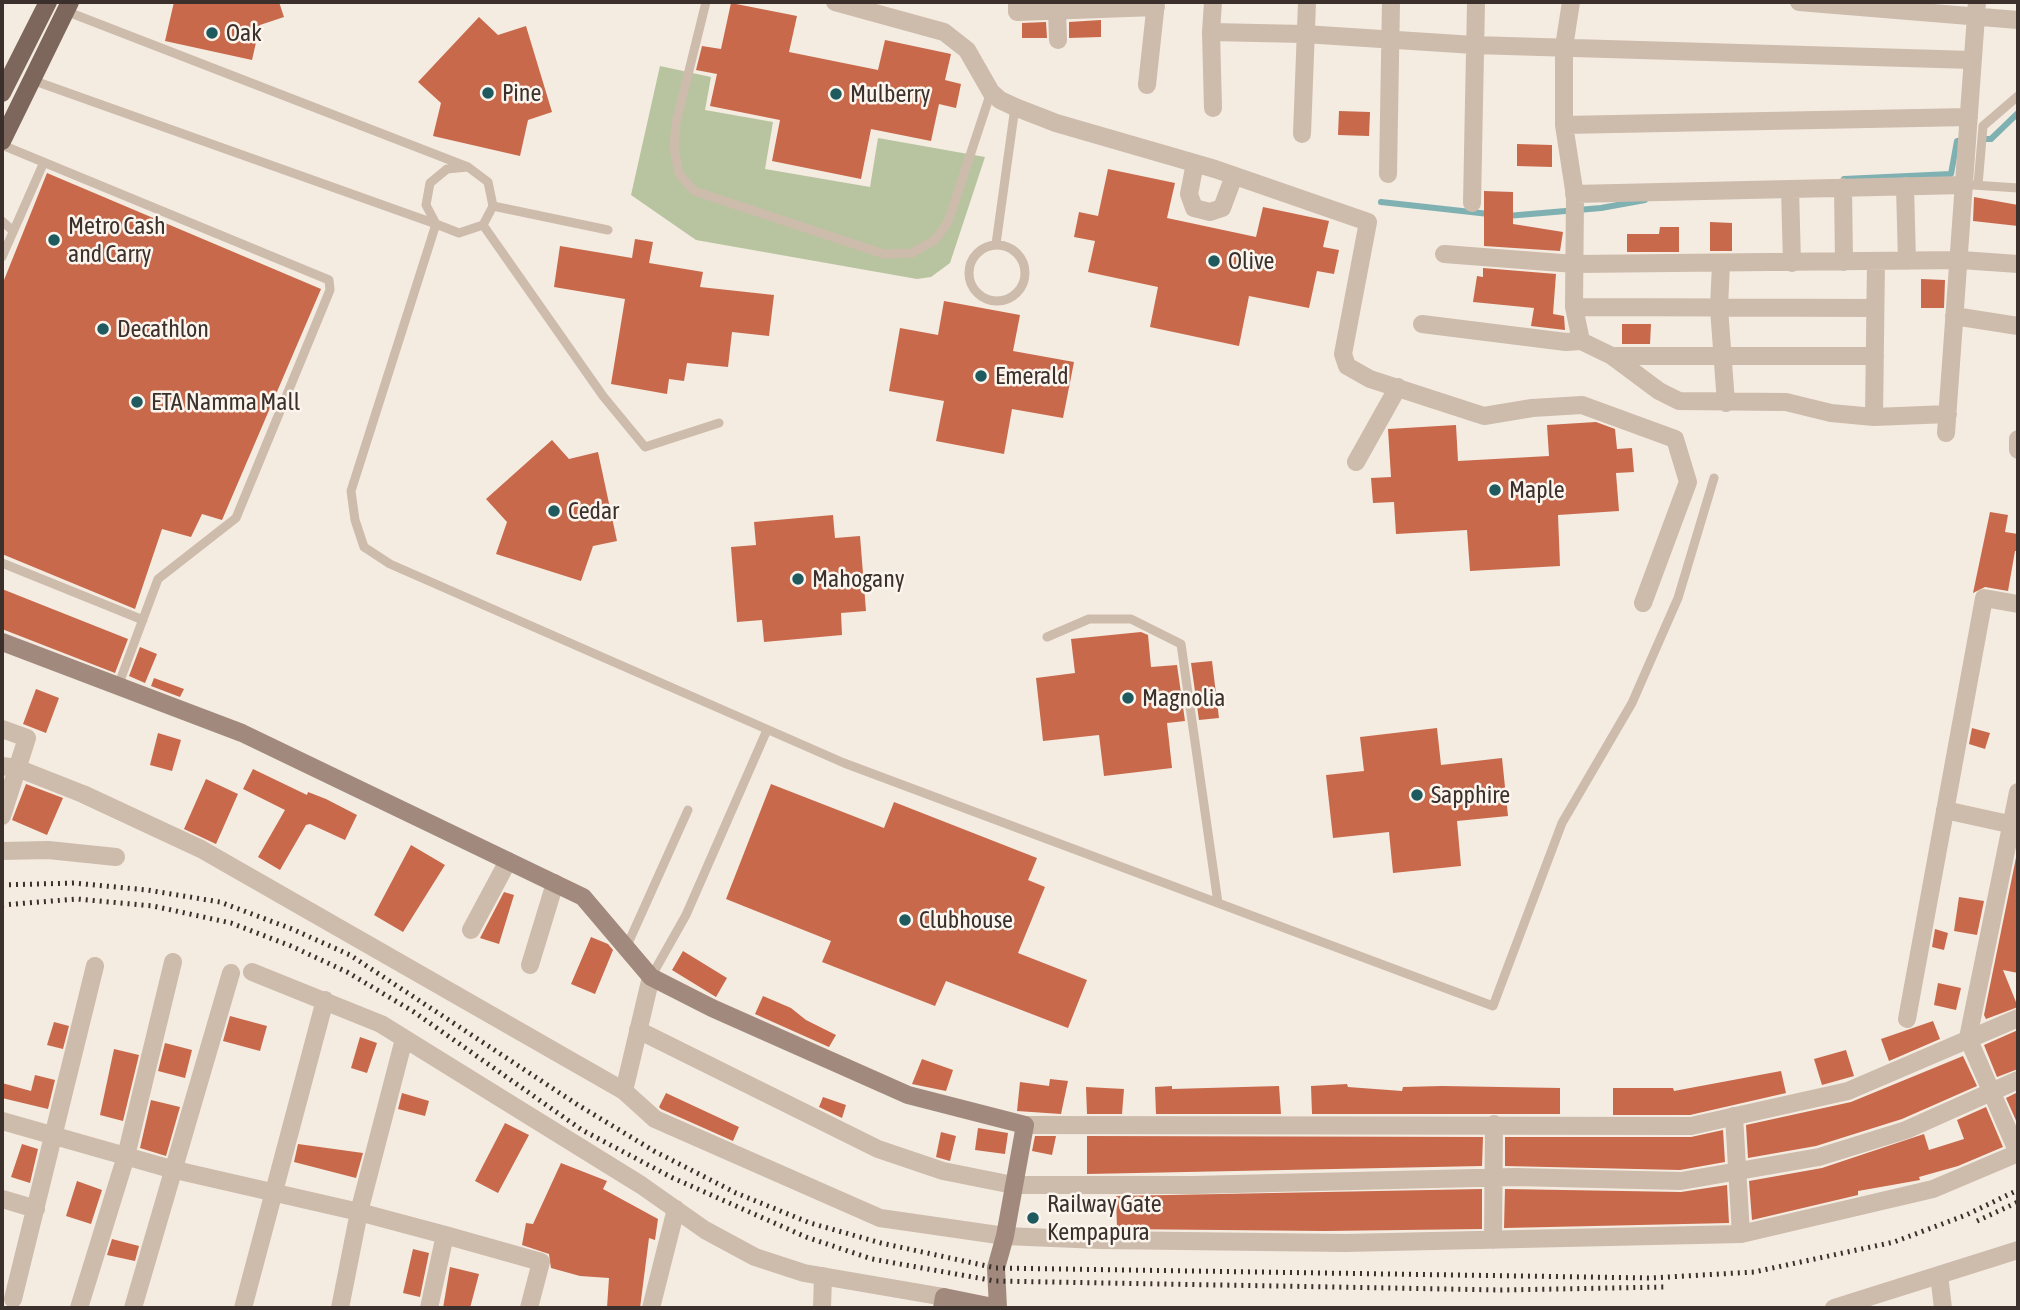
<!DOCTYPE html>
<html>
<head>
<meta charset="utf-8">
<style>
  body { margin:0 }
  #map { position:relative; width:2020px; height:1310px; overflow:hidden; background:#f4ebe1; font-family:"Asap Condensed",sans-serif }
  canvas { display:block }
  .frame { position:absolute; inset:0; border:4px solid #3b302b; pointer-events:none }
</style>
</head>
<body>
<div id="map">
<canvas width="2020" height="1310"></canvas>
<div class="frame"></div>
</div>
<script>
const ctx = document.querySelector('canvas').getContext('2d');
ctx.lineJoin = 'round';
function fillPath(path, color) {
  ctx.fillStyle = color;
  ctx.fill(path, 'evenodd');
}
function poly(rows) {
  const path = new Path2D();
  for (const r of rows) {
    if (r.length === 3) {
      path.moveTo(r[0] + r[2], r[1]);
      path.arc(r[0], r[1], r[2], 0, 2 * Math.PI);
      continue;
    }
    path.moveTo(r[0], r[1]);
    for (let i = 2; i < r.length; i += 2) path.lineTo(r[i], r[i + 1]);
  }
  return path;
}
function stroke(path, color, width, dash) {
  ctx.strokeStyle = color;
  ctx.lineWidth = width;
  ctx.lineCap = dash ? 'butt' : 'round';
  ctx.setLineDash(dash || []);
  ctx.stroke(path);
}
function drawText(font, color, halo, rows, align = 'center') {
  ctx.font = font + ' "Asap Condensed",sans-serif';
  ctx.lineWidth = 5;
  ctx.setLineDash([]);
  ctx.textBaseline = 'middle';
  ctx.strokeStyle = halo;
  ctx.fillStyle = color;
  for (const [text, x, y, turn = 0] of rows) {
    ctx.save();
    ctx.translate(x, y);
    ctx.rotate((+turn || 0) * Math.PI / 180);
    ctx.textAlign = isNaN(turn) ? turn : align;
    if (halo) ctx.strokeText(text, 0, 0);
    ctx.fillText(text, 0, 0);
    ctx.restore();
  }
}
fillPath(poly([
  [660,66,711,77,705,110,773,122,765,169,870,187,878,138,985,157,950,263,931,277,917,279,696,240,631,195]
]), '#b8c4a0');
stroke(poly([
  [1981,139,1991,139,2018,113],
  [1844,179,1951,174,1957,141,1967,140],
  [1381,202,1489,214],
  [1507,216,1601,208,1645,200]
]), '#7fb0b2', 6);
fillPath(poly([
  [174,2,279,2,284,17,260,25,252,60,165,41],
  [731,3,797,16,789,52,878,70,885,40,951,54,945,80,961,84,956,108,939,104,931,141,871,129,861,179,772,161,780,120,710,106,717,74,696,70,702,46,721,49],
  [479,17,498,35,526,26,552,112,528,120,520,156,433,136,441,103,418,82],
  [1101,20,1101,37,1069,38,1069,22],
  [1046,22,1047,38,1022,38,1022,23],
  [1339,111,1370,112,1369,136,1338,135],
  [1517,144,1552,145,1552,167,1517,166],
  [1108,169,1175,183,1167,218,1256,237,1263,207,1329,221,1323,247,1339,250,1334,274,1317,271,1309,308,1249,296,1239,346,1150,327,1158,287,1088,272,1095,241,1074,237,1079,212,1098,216],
  [47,173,321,289,222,520,202,514,191,537,162,529,135,609,2,554,2,285],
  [1484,191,1513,192,1513,224,1563,232,1560,251,1484,246],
  [1974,197,2018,205,2018,226,1973,221],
  [1710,222,1732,223,1732,251,1710,251],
  [1660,227,1679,227,1679,252,1627,252,1627,234,1659,234],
  [635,239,653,242,649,263,703,272,700,287,774,295,769,336,732,332,728,367,687,363,684,381,669,379,667,394,611,384,625,299,554,287,560,246,632,258],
  [1483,268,1556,274,1553,314,1564,316,1565,330,1531,326,1534,308,1473,302,1477,276,1483,277],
  [1921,279,1945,280,1944,308,1921,308],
  [944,301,1020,315,1013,351,1074,362,1063,418,1012,409,1004,454,936,441,944,401,889,391,900,328,938,335],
  [1622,324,1651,324,1650,344,1622,344],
  [1596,422,1615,429,1617,449,1632,448,1634,472,1616,473,1619,511,1558,515,1560,566,1470,571,1467,530,1396,534,1394,502,1373,503,1371,478,1391,477,1388,429,1456,425,1458,461,1549,456,1547,425],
  [552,440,569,459,598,452,617,541,593,546,581,581,496,554,507,522,486,499],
  [1990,512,2008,515,2005,532,2018,534,2018,551,2015,551,2008,591,1985,587,1973,593],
  [833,515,835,538,860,536,866,611,841,613,842,635,764,642,762,620,737,622,731,547,756,545,754,522],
  [2,589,128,639,115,673,2,629],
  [1141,632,1148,635,1151,667,1177,665,1185,721,1167,723,1172,768,1104,776,1099,735,1043,741,1036,678,1075,673,1071,639],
  [140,647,157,654,145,683,129,676],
  [1212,661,1219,718,1199,720,1191,663],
  [154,678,184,689,180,697,151,686],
  [36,689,59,698,46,733,23,724],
  [1437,728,1441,765,1502,758,1508,816,1457,821,1461,866,1393,873,1389,832,1333,838,1326,775,1364,771,1360,737],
  [1972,728,1990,733,1985,749,1969,744],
  [158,733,181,740,172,771,150,765],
  [253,769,307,795,308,792,326,799,357,815,345,840,310,824,306,825,280,870,258,857,285,810,243,789],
  [206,779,238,794,216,844,184,829],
  [26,784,63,798,47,835,12,820],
  [771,784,884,828,894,802,1037,858,1028,880,1045,887,1018,953,1087,980,1068,1028,946,981,935,1006,822,962,831,941,726,899],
  [411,845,445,865,403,932,374,915],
  [2018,848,2018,973,2003,970,2018,1007,1986,1019,1984,1015],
  [504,892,514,895,499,944,480,938],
  [1959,897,1984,901,1977,935,1954,931],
  [1935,929,1948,933,1944,950,1932,947],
  [591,937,608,944,613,950,595,994,571,984],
  [683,951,727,978,716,997,672,970],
  [1938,983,1961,988,1956,1010,1934,1005],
  [763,996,791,1008,806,1020,836,1035,829,1047,755,1014],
  [230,1016,267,1026,260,1051,223,1041],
  [1933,1021,1940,1039,1889,1061,1881,1039],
  [54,1022,69,1026,63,1049,47,1045],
  [2018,1030,2018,1069,1997,1077,1984,1045],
  [360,1037,377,1043,367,1073,351,1068],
  [165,1043,192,1050,185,1078,158,1071],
  [114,1049,139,1055,123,1121,100,1115],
  [1846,1050,1854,1076,1822,1085,1814,1059],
  [1963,1056,1977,1086,1902,1119,1816,1146,1748,1158,1746,1125,1851,1102],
  [922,1059,953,1070,946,1091,912,1084],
  [1781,1071,1786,1093,1690,1115,1613,1115,1613,1088,1673,1088,1674,1091],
  [35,1075,55,1080,48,1109,2,1098,2,1083,31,1091],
  [1050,1079,1068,1081,1061,1114,1017,1111,1020,1082,1049,1086],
  [1347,1084,1348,1087,1402,1091,1403,1087,1442,1086,1560,1088,1560,1114,1312,1114,1311,1086],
  [1172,1086,1172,1089,1279,1086,1281,1114,1156,1114,1155,1087],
  [1086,1087,1124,1089,1122,1114,1087,1114],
  [2018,1092,2018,1125,2006,1098],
  [402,1093,429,1101,425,1116,398,1109],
  [666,1093,739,1127,733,1141,661,1109,659,1107],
  [823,1097,846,1105,842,1118,819,1107],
  [151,1100,180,1107,166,1156,140,1148],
  [1986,1107,2003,1147,1958,1166,1919,1177,1920,1180,1858,1191,1858,1195,1752,1220,1749,1181,1822,1168,1924,1134,1929,1150,1964,1139,1957,1120],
  [505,1123,529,1135,498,1193,475,1181],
  [978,1128,1008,1133,1005,1154,975,1150],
  [1723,1130,1725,1162,1680,1170,1505,1166,1505,1137,1691,1137],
  [941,1132,956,1136,950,1161,936,1157],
  [1035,1136,1056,1136,1052,1155,1032,1151],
  [1087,1136,1483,1137,1482,1166,1087,1174],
  [22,1144,38,1149,30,1183,11,1177],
  [298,1144,363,1153,356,1178,294,1162],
  [561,1163,607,1181,603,1189,658,1219,655,1240,649,1238,640,1308,607,1308,609,1278,580,1276,551,1268,549,1254,522,1245,526,1223,533,1224],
  [77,1181,102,1190,91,1224,66,1216],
  [1727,1185,1729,1223,1504,1228,1505,1189,1681,1192],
  [1482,1189,1482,1229,1324,1231,1117,1229,1116,1196],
  [112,1239,139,1246,135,1261,107,1255],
  [413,1249,429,1253,420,1297,403,1293],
  [450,1267,479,1274,470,1308,443,1308]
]), '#c8694b');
stroke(poly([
  [706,2,676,123,674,148,679,174,694,191,884,254,912,253,935,240,948,222,991,92],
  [63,10,468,167,488,182,493,206,483,225,459,233,436,224,426,205,430,183,447,169,468,167],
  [32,80,436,224,351,491,355,520,364,547,390,564,844,763,1493,1006,1562,823,1632,703,1678,598,1714,478],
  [2,145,329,280,330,290,236,518,158,579,118,686],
  [1973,185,2018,188],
  [1978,185,1983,126,2018,96],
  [493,206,608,230],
  [2,221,12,230],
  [483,225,603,396,645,447,719,423],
  [996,244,1015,107],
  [997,273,28],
  [2,257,44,162],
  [2,563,143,620],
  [1047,637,1089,619,1131,619,1181,644,1218,903],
  [626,948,688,810],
  [651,977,686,915,767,730]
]), '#cdbbac', 9);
stroke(poly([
  [835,2,944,32,967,50,991,92,1000,100,1015,107,1056,123,1215,169,1368,222,1343,354,1347,366,1370,379,1484,416,1532,408,1582,405,1675,439,1688,482,1643,603],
  [1017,2,1017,12,1156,7],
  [1571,2,1564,47,1564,125,1575,196,1574,307,1875,308],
  [1799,2,2018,20],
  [1057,11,1058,40],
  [1211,32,1304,34,1474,45,1972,60],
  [1147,85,1156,2],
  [1213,108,1211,32,1213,2],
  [1564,125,1969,117],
  [1302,134,1307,2],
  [1195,163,1189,194,1194,208,1210,212,1222,208,1234,176],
  [1388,174,1391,2],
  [1905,186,1907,261],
  [1843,187,1844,262],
  [1790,189,1792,263],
  [1574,194,1964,185],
  [1472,203,1476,2],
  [1444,254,1575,264,1961,260,2018,264],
  [1721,264,1719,308,1726,403],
  [1574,307,1581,341,1612,356,1659,391,1679,401,1786,402,1831,413,1874,417,1948,414],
  [1954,316,2018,326],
  [1422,324,1566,342,1581,341],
  [1612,356,1875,356],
  [1874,417,1876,261],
  [1946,433,1977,2],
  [2018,439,2018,450],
  [1356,462,1398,387],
  [2,729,27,738,2,816],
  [2,766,17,768,83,794,201,849,624,1091,655,1119,880,1218,1005,1236,1100,1240,1345,1243,1741,1234,1933,1189,2018,1153],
  [1945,810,2018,826],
  [2,851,48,850,116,857],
  [471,930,508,861],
  [530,965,555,883],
  [252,972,381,1024,641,1185,705,1230,755,1257,804,1273,944,1297],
  [1907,1019,1984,598,2018,604],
  [638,1030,878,1149,943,1171,1013,1185,1194,1185,1515,1177,1681,1181,1819,1157,1906,1130,2018,1080],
  [624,1091,651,977],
  [1734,1116,1741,1234],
  [2,1121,171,1169,359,1212,445,1235,429,1308],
  [1025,1125,1691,1126,1848,1091,2018,1018],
  [2018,1153,1968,1038,2018,792],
  [2,1199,36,1209],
  [445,1235,541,1262,529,1308],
  [1493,1240,1494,1124],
  [1939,1275,1943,1308],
  [13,1299,95,966],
  [79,1308,126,1156,173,962],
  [133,1308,231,973],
  [243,1308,325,1000],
  [340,1308,359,1212,404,1039],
  [651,1308,676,1209],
  [822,1308,823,1276],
  [1834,1308,2018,1250]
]), '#cdbbac', 18);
stroke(poly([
  [2,642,242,733,583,897,651,977,712,1008,908,1095,1025,1125,1005,1236,996,1268,998,1308,944,1297,942,1308]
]), '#a18a7d', 18);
stroke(poly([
  [2,93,48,2],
  [2,141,70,2]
]), '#7d675c', 18);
stroke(poly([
  [2,885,74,883,147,890,220,902,292,929,350,955,578,1105,654,1151,736,1193,810,1223,881,1243,996,1268,1651,1278,1754,1272,1894,1242,1966,1215,2018,1190],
  [2,905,77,899,153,906,231,923,291,946,347,972,414,1012,582,1130,673,1178,745,1210,806,1237,872,1259,995,1281,1502,1290,1667,1287],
  [1977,1221,2018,1202]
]), '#3b302b', 5, [2, 5]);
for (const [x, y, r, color] of [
  [212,33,7,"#1f5a5e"],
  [488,93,7,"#1f5a5e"],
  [836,94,7,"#1f5a5e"],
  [54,240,7,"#1f5a5e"],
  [1214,261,7,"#1f5a5e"],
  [103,329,7,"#1f5a5e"],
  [981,376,7,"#1f5a5e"],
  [137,402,7,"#1f5a5e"],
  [1495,490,7,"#1f5a5e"],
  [554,511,7,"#1f5a5e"],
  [798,579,7,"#1f5a5e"],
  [1128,698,7,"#1f5a5e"],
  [1417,795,7,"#1f5a5e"],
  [905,920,7,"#1f5a5e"],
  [1033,1218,7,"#1f5a5e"]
]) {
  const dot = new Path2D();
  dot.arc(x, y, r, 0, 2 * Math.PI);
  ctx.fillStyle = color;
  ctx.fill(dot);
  stroke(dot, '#fbf5ee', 2.5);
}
drawText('24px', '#3b302b', '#fbf5ee', [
  ["Oak",226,33],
  ["Pine",502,93],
  ["Mulberry",850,94],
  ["Metro Cash",68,226],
  ["and Carry",68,254],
  ["Olive",1228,261],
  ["Decathlon",117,329],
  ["Emerald",995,376],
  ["ETA Namma Mall",151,402],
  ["Maple",1509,490],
  ["Cedar",568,511],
  ["Mahogany",812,579],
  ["Magnolia",1142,698],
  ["Sapphire",1431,795],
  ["Clubhouse",919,920],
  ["Railway Gate",1047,1204],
  ["Kempapura",1047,1232]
], 'left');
</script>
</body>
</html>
